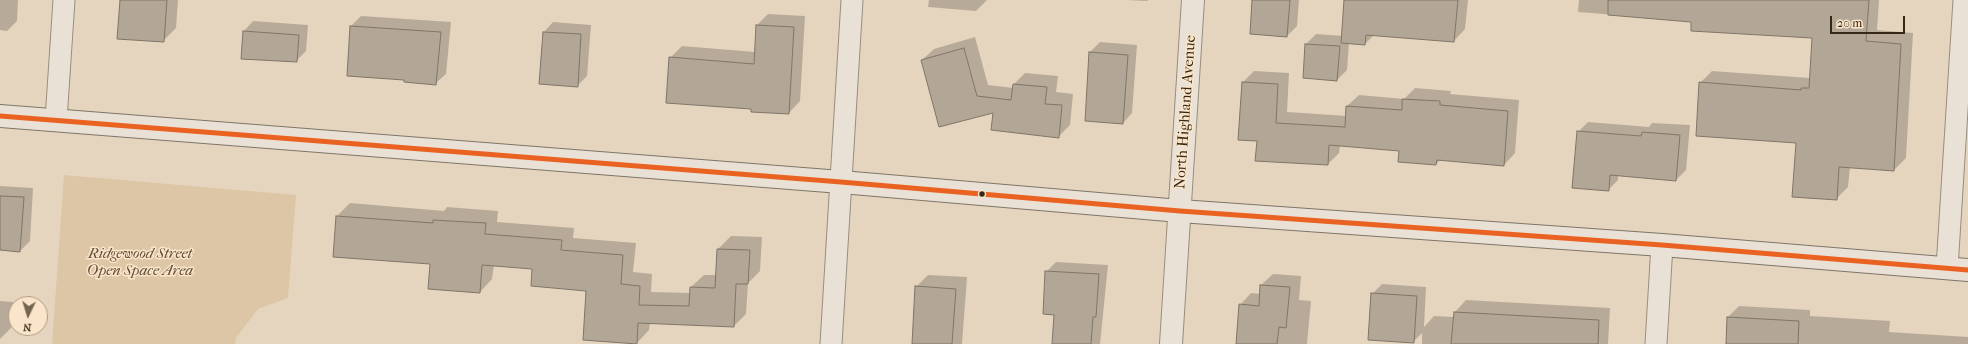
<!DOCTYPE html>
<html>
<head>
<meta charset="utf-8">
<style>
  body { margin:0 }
  #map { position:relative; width:1968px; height:344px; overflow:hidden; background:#e6d5be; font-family:"IM FELL French Canon",serif }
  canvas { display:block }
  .north { position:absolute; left:8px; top:296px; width:40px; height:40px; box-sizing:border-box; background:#fae5ca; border:1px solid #ac9982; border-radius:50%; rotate:184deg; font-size:11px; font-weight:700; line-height:16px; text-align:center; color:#362815 }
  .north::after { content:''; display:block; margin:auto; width:14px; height:18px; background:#746550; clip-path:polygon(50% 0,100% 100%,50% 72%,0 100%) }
  .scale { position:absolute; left:1830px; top:16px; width:75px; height:18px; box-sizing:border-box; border:2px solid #362815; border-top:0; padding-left:5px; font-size:12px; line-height:14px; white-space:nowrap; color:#362815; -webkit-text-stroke:3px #fae5ca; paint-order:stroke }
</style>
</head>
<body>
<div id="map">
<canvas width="1968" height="344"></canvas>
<div class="north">N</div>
<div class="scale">20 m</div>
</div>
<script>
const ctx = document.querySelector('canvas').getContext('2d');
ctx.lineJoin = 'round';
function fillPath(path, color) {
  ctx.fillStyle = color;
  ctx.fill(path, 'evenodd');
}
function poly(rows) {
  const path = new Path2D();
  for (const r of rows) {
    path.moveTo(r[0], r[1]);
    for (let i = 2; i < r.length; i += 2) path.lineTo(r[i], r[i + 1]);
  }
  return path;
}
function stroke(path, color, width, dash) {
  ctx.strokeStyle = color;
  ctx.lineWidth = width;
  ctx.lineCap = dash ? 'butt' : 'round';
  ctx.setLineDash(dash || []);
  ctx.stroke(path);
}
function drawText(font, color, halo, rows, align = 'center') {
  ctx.font = font + ' "IM FELL French Canon",serif';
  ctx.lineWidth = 3;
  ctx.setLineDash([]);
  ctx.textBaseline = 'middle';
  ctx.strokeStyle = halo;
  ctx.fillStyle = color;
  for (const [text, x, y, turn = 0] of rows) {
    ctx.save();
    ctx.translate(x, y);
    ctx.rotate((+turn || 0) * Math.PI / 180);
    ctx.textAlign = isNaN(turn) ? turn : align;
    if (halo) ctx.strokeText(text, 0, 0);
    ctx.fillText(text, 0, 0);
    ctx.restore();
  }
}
fillPath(poly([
  [64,175,296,195,288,298,258,309,236,338,235,344,52,344]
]), '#ddc6a6');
fillPath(poly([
  [0,0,18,0,17,21,7,31,0,30],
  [121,0,178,0,176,28,163,41],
  [929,0,987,0,976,11,928,7],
  [1126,0,1148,0,1147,1],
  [1253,0,1299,0,1297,26,1287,36],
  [1345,0,1468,0,1465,29,1454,41,1374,35,1365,44,1349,43,1347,70,1337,80,1304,77,1306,44,1316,34,1343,36],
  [1579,0,1879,0,1877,30,1913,33,1906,158,1894,170,1850,167,1848,187,1836,199,1798,142,1700,83,1712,71,1810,78,1813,37,1692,21,1578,12],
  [768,14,805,16,800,101,789,113,752,108,670,58,682,46,755,52,757,25],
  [361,16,451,22,446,74,436,83,405,79,351,26],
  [253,21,308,25,306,51,296,61,244,31],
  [553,22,591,25,587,76,577,86,544,32],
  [975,37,988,85,1014,88,1014,84,1025,73,1058,76,1056,92,1073,94,1070,125,1059,136,994,112,922,60,934,49],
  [1100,42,1137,45,1132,113,1123,123,1090,52],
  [1254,71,1289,73,1287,112,1347,116,1347,106,1359,95,1404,99,1415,88,1451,91,1450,94,1519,100,1515,153,1504,165,1441,159,1436,164,1400,150,1340,145,1339,153,1328,164,1256,160,1258,140,1243,82],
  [1588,122,1649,127,1652,123,1690,125,1686,170,1676,180,1618,175,1618,180,1608,190,1578,132],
  [0,186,33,188,30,241,20,251,0,249],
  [350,203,444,211,447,207,498,211,497,222,574,228,573,238,636,243,633,272,652,274,651,292,691,293,691,287,704,275,717,275,718,249,731,236,762,237,760,271,748,283,746,314,734,326,650,323,649,330,637,343,587,290,533,268,494,265,492,279,480,292,431,263,337,216],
  [1056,262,1108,265,1100,344,1053,344,1055,314,1046,272],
  [1273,274,1301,276,1299,300,1311,301,1307,344,1237,344,1240,305,1251,293,1261,294,1261,285],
  [928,275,967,277,962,344,913,344,916,287],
  [1382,284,1426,287,1424,327,1434,316,1454,317,1455,312,1466,300,1610,308,1608,344,1422,344,1422,333,1413,342,1372,294],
  [0,301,13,302,11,328,0,339],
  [1739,306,1810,310,1810,316,1890,321,1889,332,1968,337,1968,344,1727,344,1728,317]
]), '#0003');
const building = poly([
  [120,0,167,0,164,42,117,39,120,0],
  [1252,0,1290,0,1287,37,1250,34,1252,0],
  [1344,0,1458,0,1454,42,1366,35,1365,45,1341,43,1344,0],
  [1608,0,1869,0,1866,41,1901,44,1894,171,1839,167,1837,200,1792,197,1796,143,1696,136,1699,82,1801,90,1801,88,1809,88,1812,38,1691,31,1691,22,1608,15,1608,0],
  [756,25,794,27,789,114,751,112,751,109,666,103,669,57,754,64,756,25],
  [350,26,441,32,436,85,404,82,404,80,347,76,350,26],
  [243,31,299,35,297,62,241,59,243,31],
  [543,32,581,34,578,87,539,84,543,32],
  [1305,44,1340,46,1337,81,1303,78,1305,44],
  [964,48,977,96,1011,100,1013,84,1047,87,1045,104,1062,105,1059,138,991,130,993,113,939,127,921,60,964,48],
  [1089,52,1128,55,1123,124,1085,121,1089,52],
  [1242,82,1278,84,1276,123,1345,127,1346,106,1402,110,1402,99,1440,101,1440,105,1508,111,1504,166,1437,160,1436,165,1398,162,1399,151,1329,145,1328,165,1255,161,1257,141,1238,140,1242,82],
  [1577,131,1641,136,1642,132,1680,135,1676,181,1610,175,1609,191,1572,188,1577,131],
  [0,196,24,197,20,252,0,250,0,196],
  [336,216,433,223,433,220,486,223,485,234,562,240,561,250,623,255,621,284,640,286,639,305,689,306,690,287,715,288,717,249,750,250,748,284,736,284,734,327,638,323,637,344,583,340,586,291,531,286,532,269,482,265,480,293,428,289,430,264,333,257,336,216],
  [1045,271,1099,274,1096,317,1093,317,1091,344,1052,344,1054,315,1043,314,1045,271],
  [1260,285,1290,287,1286,328,1279,327,1277,344,1236,344,1239,304,1259,306,1260,285],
  [915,286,956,289,952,344,912,344,915,286],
  [1371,293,1417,296,1414,343,1368,340,1371,293],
  [1454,312,1599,320,1598,344,1451,344,1454,312],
  [1727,317,1799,321,1798,344,1726,344,1727,317]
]);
fillPath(building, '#b2a696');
stroke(building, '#7f7567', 1);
const minor = poly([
  [56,120,64,0],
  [1947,268,1964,0],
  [831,344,852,0],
  [1656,344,1662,245]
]);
const tertiary = poly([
  [1171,344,1193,0]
]);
const secondary = poly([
  [0,116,841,182,1180,211,1662,245,1968,270]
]);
stroke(minor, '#988d7e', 23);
stroke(tertiary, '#988d7e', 24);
stroke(secondary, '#7f7567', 24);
stroke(minor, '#e9e1d6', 21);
stroke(tertiary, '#e9e1d6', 22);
stroke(secondary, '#e9e1d6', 22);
stroke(poly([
  [0,116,841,182,1180,211,1662,245,1968,270]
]), '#e96221', 5);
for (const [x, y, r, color] of [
  [982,194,3.5,"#362815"]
]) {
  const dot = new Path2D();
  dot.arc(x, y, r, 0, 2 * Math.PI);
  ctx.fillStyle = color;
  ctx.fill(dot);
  stroke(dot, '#fae5ca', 1.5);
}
drawText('15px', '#362815', '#fae5ca', [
  ["North Highland Avenue",1186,112,-86]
]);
drawText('italic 15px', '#5e4c34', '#fae5ca', [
  ["Ridgewood Street",140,254],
  ["Open Space Area",140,271]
]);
</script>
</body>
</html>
